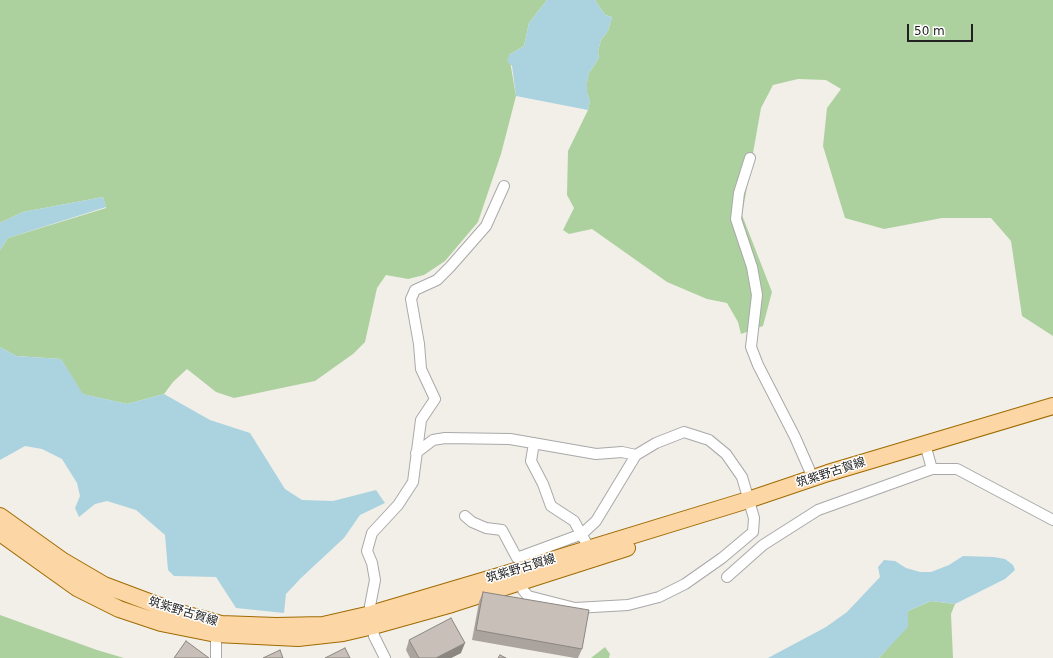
<!DOCTYPE html>
<html>
<head>
<meta charset="utf-8">
<style>
  body { margin:0 }
  #map { position:relative; width:1053px; height:658px; overflow:hidden; background:#f2efe9; font-family:"DejaVu Sans",sans-serif }
  canvas { display:block }
  .scale { position:absolute; left:907px; top:24px; width:66px; height:18px; box-sizing:border-box; border:2px solid #222; border-top:0; padding-left:5px; font-size:12px; line-height:14px; white-space:nowrap; color:#222; -webkit-text-stroke:3px #fff; paint-order:stroke }
</style>
</head>
<body>
<div id="map">
<canvas width="1053" height="658"></canvas>
<div class="scale">50 m</div>
</div>
<script>
const ctx = document.querySelector('canvas').getContext('2d');
ctx.lineJoin = 'round';
function fillPath(path, color) {
  ctx.fillStyle = color;
  ctx.fill(path, 'evenodd');
}
function poly(rows) {
  const path = new Path2D();
  for (const r of rows) {
    path.moveTo(r[0], r[1]);
    for (let i = 2; i < r.length; i += 2) path.lineTo(r[i], r[i + 1]);
  }
  return path;
}
function stroke(path, color, width, dash) {
  ctx.strokeStyle = color;
  ctx.lineWidth = width;
  ctx.lineCap = dash ? 'butt' : 'round';
  ctx.setLineDash(dash || []);
  ctx.stroke(path);
}
function drawText(font, color, halo, rows, align = 'center') {
  ctx.font = font + ' "DejaVu Sans","Noto Sans JP",sans-serif';
  ctx.lineWidth = 3;
  ctx.setLineDash([]);
  ctx.textBaseline = 'middle';
  ctx.strokeStyle = halo;
  ctx.fillStyle = color;
  for (const [text, x, y, turn = 0] of rows) {
    ctx.save();
    ctx.translate(x, y);
    ctx.rotate((+turn || 0) * Math.PI / 180);
    ctx.textAlign = isNaN(turn) ? turn : align;
    if (halo) ctx.strokeText(text, 0, 0);
    ctx.fillText(text, 0, 0);
    ctx.restore();
  }
}
fillPath(poly([
  [0,0,547,0,529,23,524,46,509,55,516,96,501,154,478,222,445,261,424,275,408,279,386,275,377,288,365,342,353,354,315,381,234,398,216,392,187,369,173,382,164,394,127,404,82,394,61,359,16,356,0,347,0,250,8,238,106,208,103,197,23,212,0,223],
  [595,0,1053,0,1053,336,1022,316,1011,241,991,218,942,218,884,229,845,218,823,146,827,108,841,89,826,80,798,79,773,85,761,108,742,215,772,292,763,326,741,334,738,322,727,303,707,299,667,282,592,229,569,234,563,230,574,208,567,195,568,151,588,110,590,101,587,93,587,82,589,73,599,58,598,51,601,40,608,31,612,17,605,15],
  [931,601,955,604,951,614,953,658,879,658,887,649,908,611],
  [0,615,97,650,124,658,0,658],
  [605,647,610,654,609,658,591,658]
]), '#add19e');
fillPath(poly([
  [547,0,595,0,605,15,612,17,608,31,601,40,598,51,599,58,589,73,587,82,587,93,590,101,588,110,516,96,512,66,507,61,509,55,524,46,529,23],
  [103,197,106,207,8,238,0,250,0,223,23,212],
  [0,347,16,356,61,359,83,394,127,404,164,394,210,420,250,433,285,489,302,500,333,501,376,490,385,503,360,515,344,538,301,578,286,594,284,613,236,608,216,577,174,576,168,570,165,535,136,510,107,501,95,504,79,517,75,508,80,496,77,483,62,459,42,449,25,446,0,460],
  [963,556,994,557,1005,559,1013,565,1015,570,1005,579,955,604,931,601,908,611,908,627,879,658,768,658,826,627,847,612,880,577,878,567,884,560,895,561,906,568,920,572,931,572,949,565]
]), '#aad3df');
const minor = poly([
  [750,158,739,193,736,219,752,267,757,295,751,347,758,365,795,437,813,478],
  [534,443,531,461,543,484,551,506,574,521,589,548],
  [925,444,932,469,957,469,1053,520],
  [416,453,433,440,445,438,510,439,596,454,622,452,636,455],
  [465,516,472,522,486,528,502,530,517,558,582,534,596,521,636,455,656,443,684,432,709,440,726,454,742,477,754,518,753,532,722,558,685,584,659,597,628,605,575,608,528,596,523,590,518,577],
  [727,577,763,545,818,510,932,469],
  [216,658,216,628],
  [385,658,374,636,373,626,370,606,375,580,372,563,367,551,372,533,398,505,413,482,421,420,435,399,421,369,419,344,411,299,415,290,437,280,450,267,486,226,504,186]
]);
const primary = poly([
  [0,516,63,561,104,585,173,611,221,624,276,626,323,625,371,614,516,571,748,500,828,473,1053,406],
  [0,533,77,588,119,609,161,623,216,634,298,638,343,633,373,626,452,604,627,548]
]);
stroke(minor, '#a9a9a9', 12);
stroke(primary, '#a06b00', 18);
stroke(minor, '#fff', 10);
stroke(primary, '#fcd6a4', 16);
fillPath(poly([
  [483,592,582,649,578,658,575,658,472,640,479,602],
  [409,640,461,653,451,658,410,658,406,650]
]), '#aba49e');
fillPath(poly([
  [465,643,461,653,451,658,436,658]
]), '#8b8681');
const building = poly([
  [483,592,589,610,582,649,476,630,483,592],
  [451,618,465,643,436,658,419,658,409,640,451,618],
  [186,641,209,658,174,658,186,641],
  [345,648,350,658,325,658,345,648],
  [280,650,283,658,263,658,280,650],
  [500,655,506,658,498,658,500,655]
]);
fillPath(building, '#c7bfb8');
stroke(building, '#8b8681', 1);
drawText('12px', '#222', '#fff', [
  ["筑紫野古賀線",831,473,-18],
  ["筑紫野古賀線",521,569,-17],
  ["筑紫野古賀線",183,612,17]
]);
</script>
</body>
</html>
